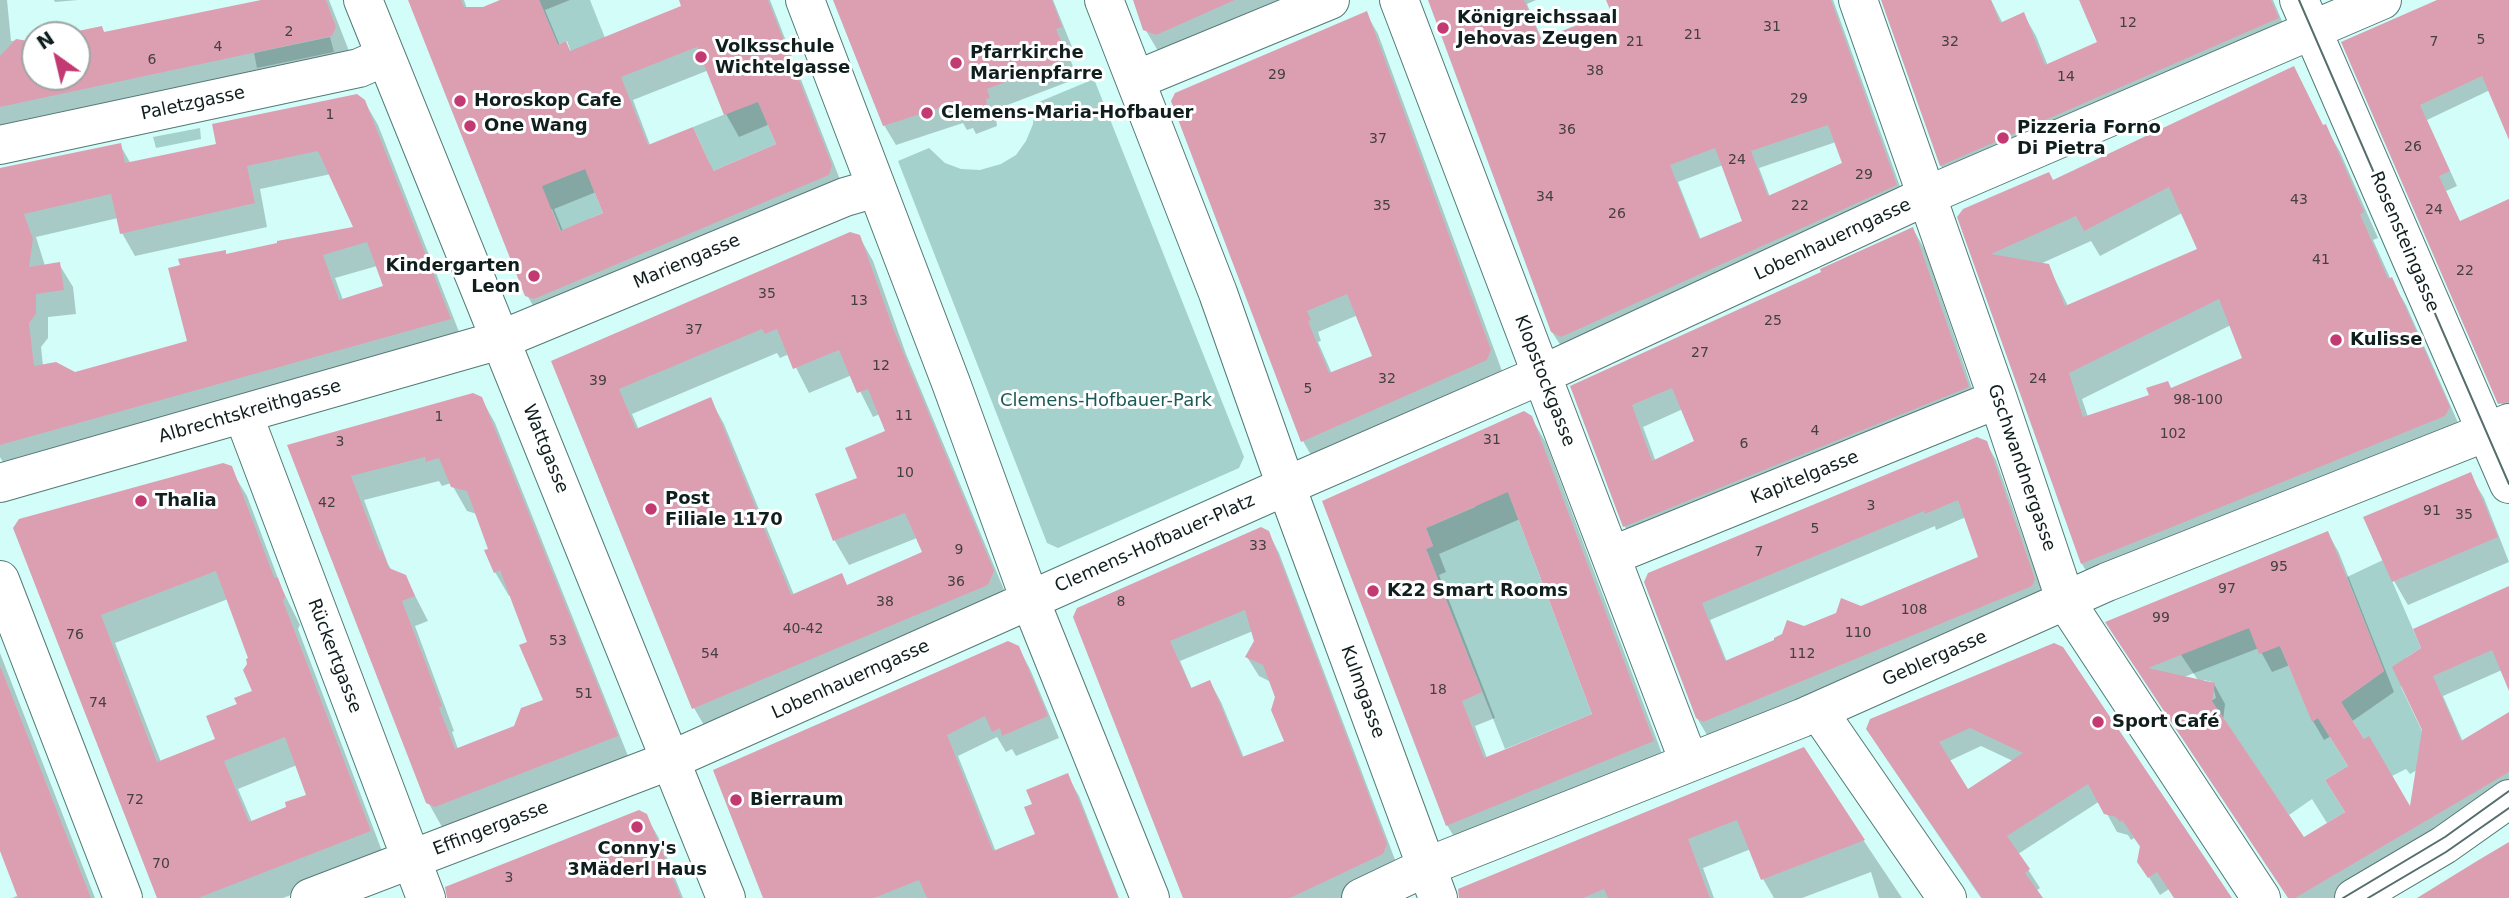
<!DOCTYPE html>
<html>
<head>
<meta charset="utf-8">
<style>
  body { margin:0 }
  #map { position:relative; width:2509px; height:898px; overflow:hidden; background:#d3fdf8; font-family:"DejaVu Sans",sans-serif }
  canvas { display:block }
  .north { position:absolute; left:21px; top:21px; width:70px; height:70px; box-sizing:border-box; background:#fff; border:2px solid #9fa5a5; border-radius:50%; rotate:326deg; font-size:19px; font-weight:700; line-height:28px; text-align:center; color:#101f1e }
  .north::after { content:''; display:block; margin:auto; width:24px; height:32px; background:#c33a73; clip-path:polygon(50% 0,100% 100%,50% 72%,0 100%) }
</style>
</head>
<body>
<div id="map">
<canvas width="2509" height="898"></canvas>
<div class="north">N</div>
</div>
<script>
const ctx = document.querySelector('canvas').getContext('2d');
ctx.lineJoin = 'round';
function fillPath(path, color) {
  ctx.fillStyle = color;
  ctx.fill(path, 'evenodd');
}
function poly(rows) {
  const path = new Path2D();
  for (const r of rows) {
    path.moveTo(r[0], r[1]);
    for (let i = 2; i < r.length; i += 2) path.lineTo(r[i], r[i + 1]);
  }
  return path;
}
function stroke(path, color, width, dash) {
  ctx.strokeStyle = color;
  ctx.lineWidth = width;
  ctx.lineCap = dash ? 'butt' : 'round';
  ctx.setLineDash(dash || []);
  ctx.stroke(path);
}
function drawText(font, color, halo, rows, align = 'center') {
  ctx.font = font + ' "DejaVu Sans",sans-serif';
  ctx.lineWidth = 6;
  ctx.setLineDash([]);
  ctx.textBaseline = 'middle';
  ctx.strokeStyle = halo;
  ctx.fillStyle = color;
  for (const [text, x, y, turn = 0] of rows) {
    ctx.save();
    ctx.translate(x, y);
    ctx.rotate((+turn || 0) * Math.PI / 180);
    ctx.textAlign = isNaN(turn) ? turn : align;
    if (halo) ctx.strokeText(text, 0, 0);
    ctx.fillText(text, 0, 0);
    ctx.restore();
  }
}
fillPath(poly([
  [539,0,590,0,624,86,589,100,567,41,558,45],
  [330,37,334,52,257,68,254,53],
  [1094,79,1244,457,1239,468,1058,548,1047,543,898,161,929,148,945,163,961,169,980,170,1001,164,1016,155,1026,141,1033,124,1034,104],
  [758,101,776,144,713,171,693,127],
  [200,128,201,139,156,148,153,137],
  [592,166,590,181,603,213,591,218,593,224,563,236,552,209,545,211,536,188],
  [1500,471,1592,714,1505,749,1426,549,1433,546,1426,528,1475,507],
  [2383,560,2421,648,2407,657,2401,687,2422,731,2451,718,2460,742,2419,753,2417,764,2419,769,2410,774,2406,769,2392,776,2364,739,2341,702,2384,671,2347,577],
  [2249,628,2280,646,2312,721,2318,718,2348,766,2325,780,2345,812,2327,823,2312,799,2289,815,2211,701,2216,698,2212,682,2204,680,2200,683,2177,649]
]), '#a5d1cc');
fillPath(poly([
  [0,0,7,0,11,41,22,40,35,45,35,77,77,77,77,35,74,35,102,28,105,34,269,0,329,0,349,51,0,133],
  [54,0,78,0,55,2],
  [410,0,464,0,467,9,483,9,505,0,570,0,545,10,560,46,566,43,571,52,684,7,681,0,770,0,844,190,540,318,527,295],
  [709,70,726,114,739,137,770,124,779,145,714,172,692,129,650,145,633,100],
  [596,192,605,214,563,231,554,209],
  [835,0,1053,0,1072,47,1066,49,1074,69,1069,70,1073,80,997,109,1000,118,996,119,997,126,976,134,973,128,967,130,963,123,896,145,884,125],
  [1134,0,1297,0,1158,51,1145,29],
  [1430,0,1536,0,1527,4,1542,40,1613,13,1608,0,1833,0,1906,203,1563,349,1552,332],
  [1836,142,1844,164,1770,197,1759,168],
  [1723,165,1744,222,1701,240,1678,182],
  [1882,0,1991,0,2003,24,2024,15,2036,36,2048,66,2099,43,2080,0,2273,0,2290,40,1953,187,1941,166],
  [2442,0,2509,0,2509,114,2490,90,2427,120,2457,186,2446,191,2460,223,2509,199,2509,413,2506,412,2497,396,2343,43],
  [1366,13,1378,34,1502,371,1315,462,1303,441,1173,101],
  [1358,315,1375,357,1332,374,1318,342,1321,341,1318,332],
  [364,101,378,125,463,342,7,469,0,457,0,170,120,145,131,164,218,145],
  [331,174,356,228,227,256,190,342,74,374,43,366,41,347,48,338,48,317,76,314,73,287,59,264,45,266,36,237,118,218,122,233,135,256,267,227,260,189],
  [377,266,385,287,343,300,335,278],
  [2325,126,2340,152,2378,238,2373,240,2391,280,2406,305,2463,434,2097,589,2082,564,1959,217,2052,182],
  [2182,213,2200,250,2068,306,2048,265,2040,264,2091,241,2100,256],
  [2231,325,2244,359,2171,390,2088,417,2082,399],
  [1913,229,1925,250,1979,409,1637,548,1625,527,1572,386,1823,273],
  [1683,409,1697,442,1656,462,1643,427],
  [859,236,873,261,906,354,1007,597,708,732,694,708,553,362],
  [777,353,780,358,789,354,809,393,852,375,873,417,880,414,888,432,859,479,817,495,835,541,849,565,917,538,924,553,848,586,794,595,724,424,710,399,639,430,632,414],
  [481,398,495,423,630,761,442,827,428,802,290,446],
  [439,481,442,486,451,483,467,511,477,514,491,550,495,572,509,596,511,595,529,643,545,701,516,727,458,749,452,732,454,731,415,626,428,621,405,576,392,571,388,564,364,500],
  [1531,417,1546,443,1667,767,1462,850,1447,825,1324,502],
  [1520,519,1594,715,1487,758,1475,726,1495,718,1439,575,1446,572,1439,554],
  [1986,443,1996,460,2044,597,1714,738,1707,735,1697,718,1646,582],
  [1966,517,1981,558,1861,608,1804,627,1727,662,1710,620,1935,526,1936,530],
  [230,468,247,496,282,589,300,625,298,629,385,859,283,898,159,898,15,528],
  [228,599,251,659,255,692,239,705,218,740,161,762,115,643],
  [297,765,308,796,288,808,252,822,238,789],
  [2470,475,2484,498,2509,562,2408,605,2394,581,2366,517],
  [1268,532,1279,553,1397,865,1343,898,1185,898,1075,617],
  [1253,631,1256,641,1247,657,1259,676,1271,682,1287,742,1244,758,1221,702,1210,682,1192,689,1180,661],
  [2328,533,2339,553,2394,692,2351,722,2411,811,2424,730,2394,668,2509,588,2509,686,2502,670,2443,696,2463,742,2509,714,2509,797,2339,898,2289,898,2119,642],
  [2259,648,2272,672,2290,665,2313,721,2324,740,2331,736,2350,767,2347,813,2303,839,2223,720,2225,704,2214,684,2184,677],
  [2054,645,2230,898,2174,898,2169,889,2160,895,2139,861,2141,848,2134,838,2131,840,2128,835,2117,832,2100,801,2018,854,2040,888,2036,891,2040,898,1981,898,1879,748],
  [1981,746,2013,761,1968,792,1949,761],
  [1018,647,1030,669,1059,738,1016,756,1012,749,1006,752,997,737,958,756,996,852,1037,835,1034,805,1067,775,1079,796,1119,898,766,898],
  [0,653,95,898,12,898,19,895,0,848],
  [1803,750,1902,898,1879,898,1871,872,1802,898,1774,898,1763,879,1751,849,1703,868,1714,898,1475,898],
  [646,816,660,840,683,898,465,898]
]), '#0003');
fillPath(poly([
  [261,0,326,0,336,27,332,36,0,107,0,56,16,39,35,42,35,77,77,77,78,31,102,26,104,32],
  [408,0,461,0,464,7,483,7,500,0,539,0,558,45,566,41,570,51,681,6,679,0,768,0,832,165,829,175,534,299,525,296],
  [697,47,724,115,758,102,776,144,713,171,693,127,648,145,621,77],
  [585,169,603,213,560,231,542,186],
  [833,0,1052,0,1062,27,1056,29,1064,48,1059,50,1063,60,987,89,990,98,986,99,987,106,963,115,961,109,954,111,952,104,883,126],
  [1133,0,1235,0,1156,35,1143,30],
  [1428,0,1524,0,1541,39,1611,12,1606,0,1831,0,1897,185,1561,337,1551,332],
  [1828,125,1842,163,1768,196,1751,151],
  [1715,148,1742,221,1699,239,1670,165],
  [1881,0,1991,0,2000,23,2024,12,2045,65,2097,42,2079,0,2271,0,2279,18,1940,166],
  [2437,0,2509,0,2509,140,2482,76,2420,105,2450,171,2439,176,2460,221,2509,199,2509,402,2498,404,2341,42],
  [1367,11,1491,350,1487,360,1301,442,1171,101,1175,93],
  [1347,294,1372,356,1329,373,1308,321,1311,320,1307,311],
  [2294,66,2323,125,2326,124,2364,212,2360,214,2388,279,2392,277,2450,407,2445,416,2081,564,1957,217,1963,209,2049,172,2053,180],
  [2169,187,2197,249,2065,306,2049,264,1991,254,2076,216,2084,231],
  [2219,299,2242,358,2171,388,2168,381,2146,388,2149,395,2083,417,2069,373],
  [357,94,365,100,451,319,0,445,0,168,121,143,125,163,216,144,212,124],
  [318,151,353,227,277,241,277,243,226,254,226,250,178,259,180,265,168,268,187,341,75,372,56,362,34,366,29,323,36,314,36,294,64,290,60,262,29,267,33,239,24,214,111,194,120,234,255,203,247,166],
  [367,242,383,286,339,300,323,255],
  [1913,227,1969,387,1623,527,1570,386,1821,272,1820,269],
  [1672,388,1694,441,1652,461,1632,405],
  [850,232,860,235,893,328,994,571,988,585,692,709,551,361],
  [762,329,765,334,777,329,793,369,839,350,857,393,868,389,885,431,845,448,857,478,815,494,833,541,905,513,922,552,847,585,842,573,791,595,711,397,636,429,619,389],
  [473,393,482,397,618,736,435,807,426,803,287,445],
  [425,457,426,462,439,458,451,487,467,491,488,549,484,550,494,573,500,570,527,642,519,645,543,700,521,708,514,726,455,749,439,708,442,706,402,601,415,596,406,575,389,568,382,550,380,551,351,476],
  [1524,411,1532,416,1654,741,1446,826,1322,501],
  [1508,492,1592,714,1484,758,1462,701,1482,692,1426,549,1433,546,1426,528],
  [1977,437,1987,441,2035,579,2032,586,1703,722,1696,718,1644,582,1648,573],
  [1958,500,1978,557,1861,606,1841,598,1836,613,1804,626,1787,620,1782,634,1774,638,1774,640,1725,661,1702,603,1924,511,1925,514],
  [223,463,232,466,274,577,278,578,285,596,283,601,371,831,198,898,157,898,13,528,19,519],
  [216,571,248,658,246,659,247,664,243,670,252,691,234,698,237,704,206,716,215,739,157,762,101,615],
  [285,737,306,795,285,802,286,807,249,822,224,761],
  [2471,472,2498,537,2392,582,2363,517],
  [1261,527,1269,531,1387,844,1383,854,1290,898,1183,898,1073,617,1077,608],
  [1245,610,1254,641,1245,657,1263,665,1275,697,1271,710,1284,741,1242,757,1210,680,1191,688,1170,641],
  [2328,531,2384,671,2341,702,2364,739,2369,736,2410,806,2422,730,2392,667,2421,648,2413,629,2509,586,2509,691,2492,650,2433,676,2461,741,2509,712,2509,772,2295,898,2288,898,2105,622],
  [2249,628,2259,654,2280,646,2312,722,2318,718,2348,766,2325,780,2345,812,2304,837,2212,701,2215,683,2148,668],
  [1008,641,1019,646,1048,716,1002,736,1000,728,992,732,985,716,947,735,993,851,1035,834,1024,807,1032,804,1026,790,1068,773,1118,898,927,898,919,880,874,898,763,898,713,770],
  [2054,643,2063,647,2232,898,2174,898,2157,872,2148,878,2137,862,2140,846,2122,820,2120,822,2116,817,2104,814,2088,784,2007,836,2030,869,2025,873,2043,898,1982,898,1866,729,1870,719],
  [1970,728,2023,753,1968,789,1939,742],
  [0,668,1,668,91,898,18,898,0,851],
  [1804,747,1865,840,1761,880,1737,820,1688,839,1710,898,1608,898,1604,889,1583,898,1459,898,1458,889],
  [639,810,647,814,681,898,447,898,445,887],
  [2509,842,2509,898,2417,898,2477,861]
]), '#dc9eb1');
const minor = poly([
  [805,0,951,383,1030,600,1150,898],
  [1104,0,1218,293,1286,486,1438,898],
  [1399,0,1689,762],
  [1858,0,1998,399,2066,602,2261,898],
  [2299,0,2509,484],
  [1136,80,1330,0],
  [0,145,359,68,384,57],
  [243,414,426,898],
  [0,483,500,340,845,197,876,188],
  [1611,556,1998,399],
  [0,580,123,898],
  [1818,711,1947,898],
  [310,898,671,760,1286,486,1541,375,1926,196,2382,0],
  [1361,898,1426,867,1802,718,2107,582,2509,423],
  [2354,898,2444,845,2509,799]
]);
const major = poly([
  [363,0,726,898]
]);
stroke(minor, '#547975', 40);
stroke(major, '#547975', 40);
stroke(minor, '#fff', 38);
stroke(major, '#fff', 38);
stroke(poly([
  [2299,0,2509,484],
  [2343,898,2445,837,2509,791],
  [2368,898,2446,852,2509,808]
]), '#556e6c', 2);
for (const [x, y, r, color] of [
  [1443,28,7,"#c33a73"],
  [701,57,7,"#c33a73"],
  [956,63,7,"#c33a73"],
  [460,101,7,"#c33a73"],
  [927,113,7,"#c33a73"],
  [470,126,7,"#c33a73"],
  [2003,138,7,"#c33a73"],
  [534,276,7,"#c33a73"],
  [2336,340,7,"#c33a73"],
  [141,501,7,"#c33a73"],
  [651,509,7,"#c33a73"],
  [1373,591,7,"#c33a73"],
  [2098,722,7,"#c33a73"],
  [736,800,7,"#c33a73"],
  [637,827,7,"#c33a73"]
]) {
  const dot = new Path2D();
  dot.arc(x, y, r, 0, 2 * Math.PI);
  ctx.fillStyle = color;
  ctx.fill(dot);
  stroke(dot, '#fff', 2.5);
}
drawText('14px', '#433f43', null, [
  ["12",2128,23],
  ["31",1772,27],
  ["2",289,32],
  ["21",1693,35],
  ["5",2481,40],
  ["21",1635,42],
  ["32",1950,42],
  ["7",2434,42],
  ["4",218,47],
  ["6",152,60],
  ["38",1595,71],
  ["29",1277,75],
  ["14",2066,77],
  ["29",1799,99],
  ["1",330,115],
  ["36",1567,130],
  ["37",1378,139],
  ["26",2413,147],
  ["24",1737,160],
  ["29",1864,175],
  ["34",1545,197],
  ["43",2299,200],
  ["35",1382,206],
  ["22",1800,206],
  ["24",2434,210],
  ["26",1617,214],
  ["41",2321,260],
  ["22",2465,271],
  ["35",767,294],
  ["13",859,301],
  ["25",1773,321],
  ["37",694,330],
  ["27",1700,353],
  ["12",881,366],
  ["32",1387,379],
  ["24",2038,379],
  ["39",598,381],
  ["5",1308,389],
  ["98-100",2198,400],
  ["11",904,416],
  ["1",439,417],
  ["4",1815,431],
  ["102",2173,434],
  ["31",1492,440],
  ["3",340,442],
  ["6",1744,444],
  ["10",905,473],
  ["42",327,503],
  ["3",1871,506],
  ["91",2432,511],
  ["35",2464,515],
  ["5",1815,529],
  ["33",1258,546],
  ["9",959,550],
  ["7",1759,552],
  ["95",2279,567],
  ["36",956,582],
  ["97",2227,589],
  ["38",885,602],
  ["8",1121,602],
  ["108",1914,610],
  ["99",2161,618],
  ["40-42",803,629],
  ["110",1858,633],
  ["76",75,635],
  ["53",558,641],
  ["54",710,654],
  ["112",1802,654],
  ["18",1438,690],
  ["51",584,694],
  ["74",98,703],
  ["72",135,800],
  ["70",161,864],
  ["3",509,878]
]);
drawText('bold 18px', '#101f1e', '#fff', [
  ["Königreichssaal",1457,18],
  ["Jehovas Zeugen",1457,39],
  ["Volksschule",715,47],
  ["Wichtelgasse",715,68],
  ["Pfarrkirche",970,53],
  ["Marienpfarre",970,74],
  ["Horoskop Cafe",474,101],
  ["Clemens-Maria-Hofbauer",941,113],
  ["One Wang",484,126],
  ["Pizzeria Forno",2017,128],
  ["Di Pietra",2017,149],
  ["Kindergarten",520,266,"right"],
  ["Leon",520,287,"right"],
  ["Kulisse",2350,340],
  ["Post",665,499],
  ["Filiale 1170",665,520],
  ["Thalia",155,501],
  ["K22 Smart Rooms",1387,591],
  ["Sport Café",2112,722],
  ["Bierraum",750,800],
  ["Conny's",637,849,"center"],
  ["3Mäderl Haus",637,870,"center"]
], 'left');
drawText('18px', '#101f1e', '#fff', [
  ["Paletzgasse",193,104,-12],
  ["Lobenhauerngasse",1833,240,-25],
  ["Rosensteingasse",2404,242,67],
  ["Mariengasse",687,262,-23],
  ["Klopstockgasse",1544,381,69],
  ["Albrechtskreithgasse",250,412,-16],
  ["Wattgasse",545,449,68],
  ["Gschwandnergasse",2021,468,71],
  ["Kapitelgasse",1805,478,-22],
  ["Clemens-Hofbauer-Platz",1155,544,-24],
  ["Rückertgasse",334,656,69],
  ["Geblergasse",1935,659,-24],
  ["Lobenhauerngasse",851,680,-24],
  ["Kulmgasse",1362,692,70],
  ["Effingergasse",491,829,-21]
]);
drawText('18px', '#195a55', '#fff', [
  ["Clemens-Hofbauer-Park",1106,401]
]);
</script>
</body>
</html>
